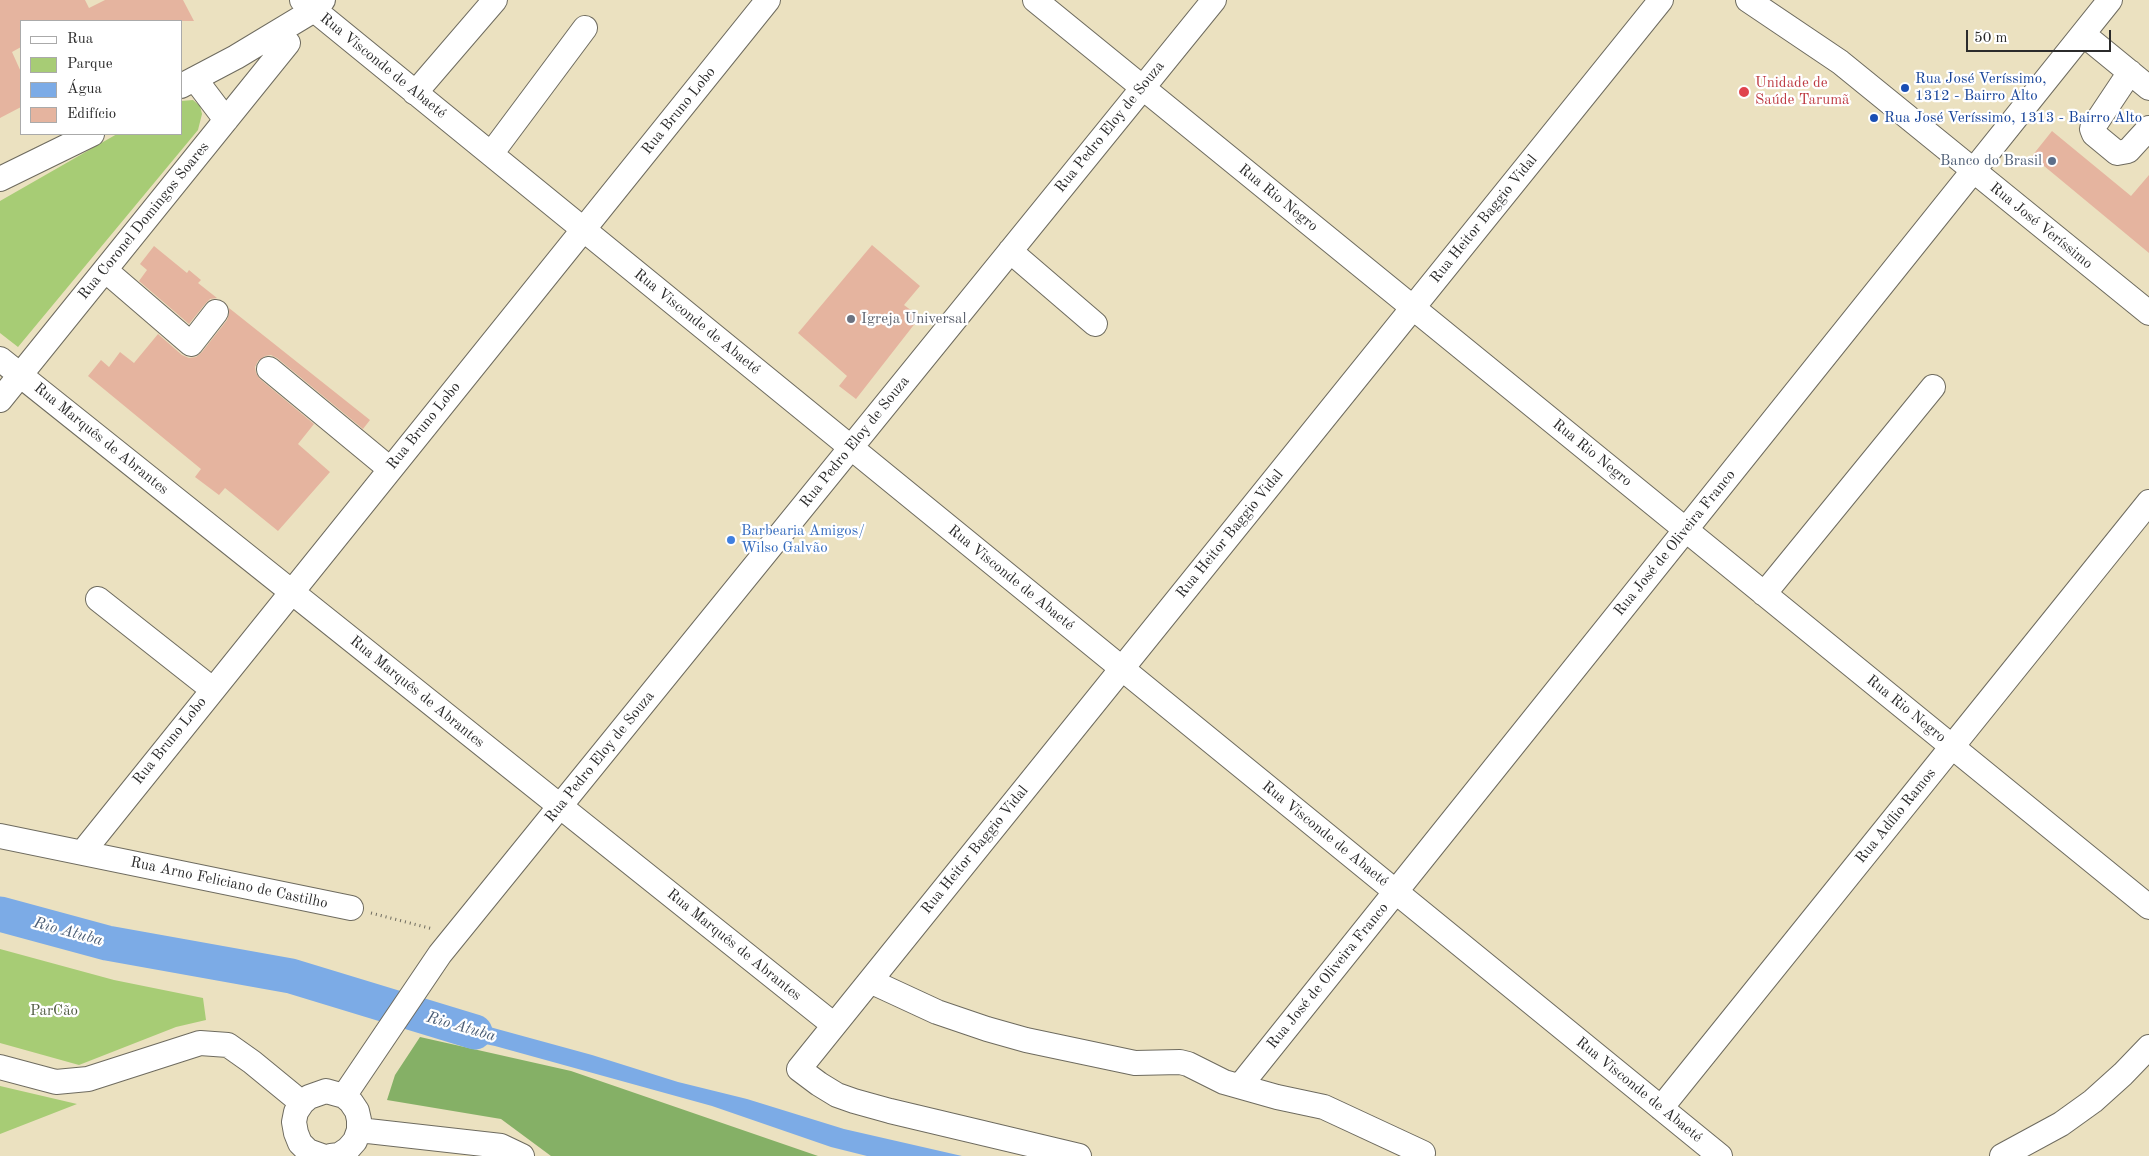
<!DOCTYPE html>
<html>
<head>
<meta charset="utf-8">
<style>
  body { margin:0 }
  #map { position:relative; width:2149px; height:1156px; overflow:hidden; background:#ebe1c0; font-family:"Old Standard TT",serif }
  canvas { display:block }
  .legend { position:absolute; left:20px; top:20px; width:162px; height:115px; box-sizing:border-box; background:#fff; border:1px solid #aaa; margin:0; padding:6px 9px; list-style:none; font-size:15px; color:#2b2b2b }
  .legend li { display:flex; align-items:center; gap:10px; height:25px }
  .legend b { width:25px; border:1px solid #aaa }
  .scale { position:absolute; left:1966px; top:30px; width:145px; height:22px; box-sizing:border-box; border:2px solid #2b2b2b; border-top:0; padding-left:6px; font-size:15px; line-height:18px; white-space:nowrap; color:#2b2b2b; -webkit-text-stroke:4px #fff; paint-order:stroke }
</style>
</head>
<body>
<div id="map">
<canvas width="2149" height="1156"></canvas>
<ul class="legend">
<li><b style="height:6px;background:#fff"></b>Rua</li>
<li><b style="height:14px;background:#a7cc75"></b>Parque</li>
<li><b style="height:14px;background:#7cabe6"></b>Água</li>
<li><b style="height:14px;background:#e5b49f"></b>Edifício</li>
</ul>
<div class="scale">50 m</div>
</div>
<script>
const ctx = document.querySelector('canvas').getContext('2d');
ctx.lineJoin = 'round';
function fillPath(path, color) {
  ctx.fillStyle = color;
  ctx.fill(path, 'evenodd');
}
function poly(rows) {
  const path = new Path2D();
  for (const r of rows) {
    path.moveTo(r[0], r[1]);
    for (let i = 2; i < r.length; i += 2) path.lineTo(r[i], r[i + 1]);
  }
  return path;
}
function stroke(path, color, width, dash) {
  ctx.strokeStyle = color;
  ctx.lineWidth = width;
  ctx.lineCap = dash ? 'butt' : 'round';
  ctx.setLineDash(dash || []);
  ctx.stroke(path);
}
function drawText(font, color, halo, rows, align = 'center') {
  ctx.font = font + ' "Old Standard TT",serif';
  ctx.lineWidth = 4.5;
  ctx.setLineDash([]);
  ctx.textBaseline = 'middle';
  ctx.strokeStyle = halo;
  ctx.fillStyle = color;
  for (const [text, x, y, turn = 0] of rows) {
    ctx.save();
    ctx.translate(x, y);
    ctx.rotate((+turn || 0) * Math.PI / 180);
    ctx.textAlign = isNaN(turn) ? turn : align;
    if (halo) ctx.strokeText(text, 0, 0);
    ctx.fillText(text, 0, 0);
    ctx.restore();
  }
}
fillPath(poly([
  [193,100,200,106,202,114,198,130,18,347,0,333,0,201,117,134,181,134,181,101],
  [0,949,114,980,203,998,206,1020,176,1027,79,1065,0,1043],
  [0,1086,77,1104,0,1134]
]), '#a7cc75');
fillPath(poly([
  [420,1037,571,1071,818,1156,551,1156,501,1119,387,1100,395,1075]
]), '#85b066');
fillPath(poly([
  [435,1012,592,1055,678,1082,747,1099,844,1129,962,1156,867,1156,831,1147,712,1106,495,1046,418,1030]
]), '#7cabe6');
stroke(poly([
  [0,914,107,943,291,976,475,1032]
]), '#7cabe6', 35);
fillPath(poly([
  [0,0,85,0,89,8,105,0,183,0,194,21,21,21,21,47,12,52,21,72,21,107,0,118],
  [2052,131,2131,196,2149,175,2149,253,2032,156],
  [872,245,920,286,904,305,920,317,856,399,839,386,847,376,798,333],
  [154,246,187,273,189,270,201,280,198,283,217,298,210,299,206,303,189,324,139,281,147,270,140,264],
  [229,308,370,420,363,429,277,358,271,355,265,356,258,361,255,367,256,373,260,379,314,424,298,444,330,472,278,531,225,488,219,495,195,477,201,469,88,376,101,360,109,367,120,352,134,363,158,334,182,355,189,358,196,357,202,352,227,320,229,314]
]), '#e5b49f');
const minor = poly([
  [302,0,1720,1156],
  [1035,0,2149,907],
  [1748,0,1840,62,2149,313],
  [2083,34,2149,88],
  [2130,72,2092,129,2094,134,2117,153,2128,151,2149,128],
  [195,79,226,120],
  [181,86,236,57,314,10,323,0],
  [415,93,495,0],
  [491,154,585,28],
  [0,179,92,134],
  [1010,251,1095,324],
  [105,270,191,344,216,312],
  [0,359,834,1025],
  [269,369,390,469],
  [0,400,288,43],
  [1764,594,1933,387],
  [98,599,212,689],
  [0,836,351,908],
  [82,853,768,0],
  [870,981,937,1012,987,1029,1026,1040,1135,1063,1180,1062,1188,1064,1224,1082,1277,1097,1324,1107,1423,1153],
  [0,1067,56,1082,88,1079,200,1043,228,1045,252,1062,302,1103],
  [1240,1086,2110,0],
  [344,1096,440,954,1214,0],
  [1661,1108,2149,502],
  [359,1130,501,1146,522,1156],
  [322,1156,308,1151,300,1143,296,1133,294,1122,296,1112,302,1103,309,1097,326,1091,344,1096,351,1102,357,1111,359,1120,359,1130,355,1141,348,1149,339,1155,331,1156],
  [1079,1156,890,1111,854,1101,837,1095,819,1084,799,1069,1661,0],
  [2002,1156,2061,1124,2093,1101,2123,1074,2149,1047]
]);
stroke(minor, '#6e6b5f', 26);
stroke(poly([
  [371,913,433,929]
]), '#6e6b5f', 3, [1, 4]);
stroke(minor, '#fff', 24);
for (const [x, y, r, color] of [
  [1905,88,5,"#1a4fb4"],
  [1744,92,6,"#e0444e"],
  [1874,118,5,"#1a4fb4"],
  [2052,161,5,"#5c6f8a"],
  [851,319,5,"#6b7280"],
  [731,540,5,"#3f7fe0"]
]) {
  const dot = new Path2D();
  dot.arc(x, y, r, 0, 2 * Math.PI);
  ctx.fillStyle = color;
  ctx.fill(dot);
  stroke(dot, '#fff', 2);
}
drawText('15px', '#2b2b2b', '#fff', [
  ["Rua Visconde de Abaeté",383,66,39],
  ["Rua Bruno Lobo",679,111,-51],
  ["Rua Pedro Eloy de Souza",1110,127,-51],
  ["Rua Rio Negro",1278,198,39],
  ["Rua Heitor Baggio Vidal",1484,219,-51],
  ["Rua Coronel Domingos Soares",144,221,-51],
  ["Rua José Veríssimo",2041,226,39],
  ["Rua Visconde de Abaeté",697,322,39],
  ["Rua Bruno Lobo",424,426,-51],
  ["Rua Marquês de Abrantes",101,439,39],
  ["Rua Pedro Eloy de Souza",855,442,-51],
  ["Rua Rio Negro",1592,453,39],
  ["Rua Heitor Baggio Vidal",1230,534,-51],
  ["Rua José de Oliveira Franco",1675,543,-51],
  ["Rua Visconde de Abaeté",1011,578,39],
  ["Rua Marquês de Abrantes",417,692,39],
  ["Rua Rio Negro",1906,709,39],
  ["Rua Bruno Lobo",170,741,-51],
  ["Rua Pedro Eloy de Souza",600,757,-51],
  ["Rua Adílio Ramos",1896,816,-51],
  ["Rua Visconde de Abaeté",1325,834,39],
  ["Rua Heitor Baggio Vidal",975,850,-51],
  ["Rua Arno Feliciano de Castilho",229,883,12],
  ["Rua Marquês de Abrantes",734,945,39],
  ["Rua José de Oliveira Franco",1328,976,-51],
  ["Rua Visconde de Abaeté",1639,1090,39]
]);
drawText('15px', '#164399', '#fff', [
  ["Rua José Veríssimo,",1915,79],
  ["1312 - Bairro Alto",1915,96],
  ["Rua José Veríssimo, 1313 - Bairro Alto",1884,118]
], 'left');
drawText('15px', '#be3a42', '#fff', [
  ["Unidade de",1755,83],
  ["Saúde Tarumã",1755,100]
], 'left');
drawText('15px', '#4e5e75', '#fff', [
  ["Banco do Brasil",2042,161]
], 'right');
drawText('15px', '#5b616d', '#fff', [
  ["Igreja Universal",861,319]
], 'left');
drawText('15px', '#366cbe', '#fff', [
  ["Barbearia Amigos/",741,531],
  ["Wilso Galvão",741,548]
], 'left');
drawText('15px', '#505b41', '#fff', [
  ["ParCão",54,1011]
]);
drawText('italic 16px', '#4b5e76', '#fff', [
  ["Rio Atuba",68,932,15],
  ["Rio Atuba",461,1027,16]
]);
</script>
</body>
</html>
